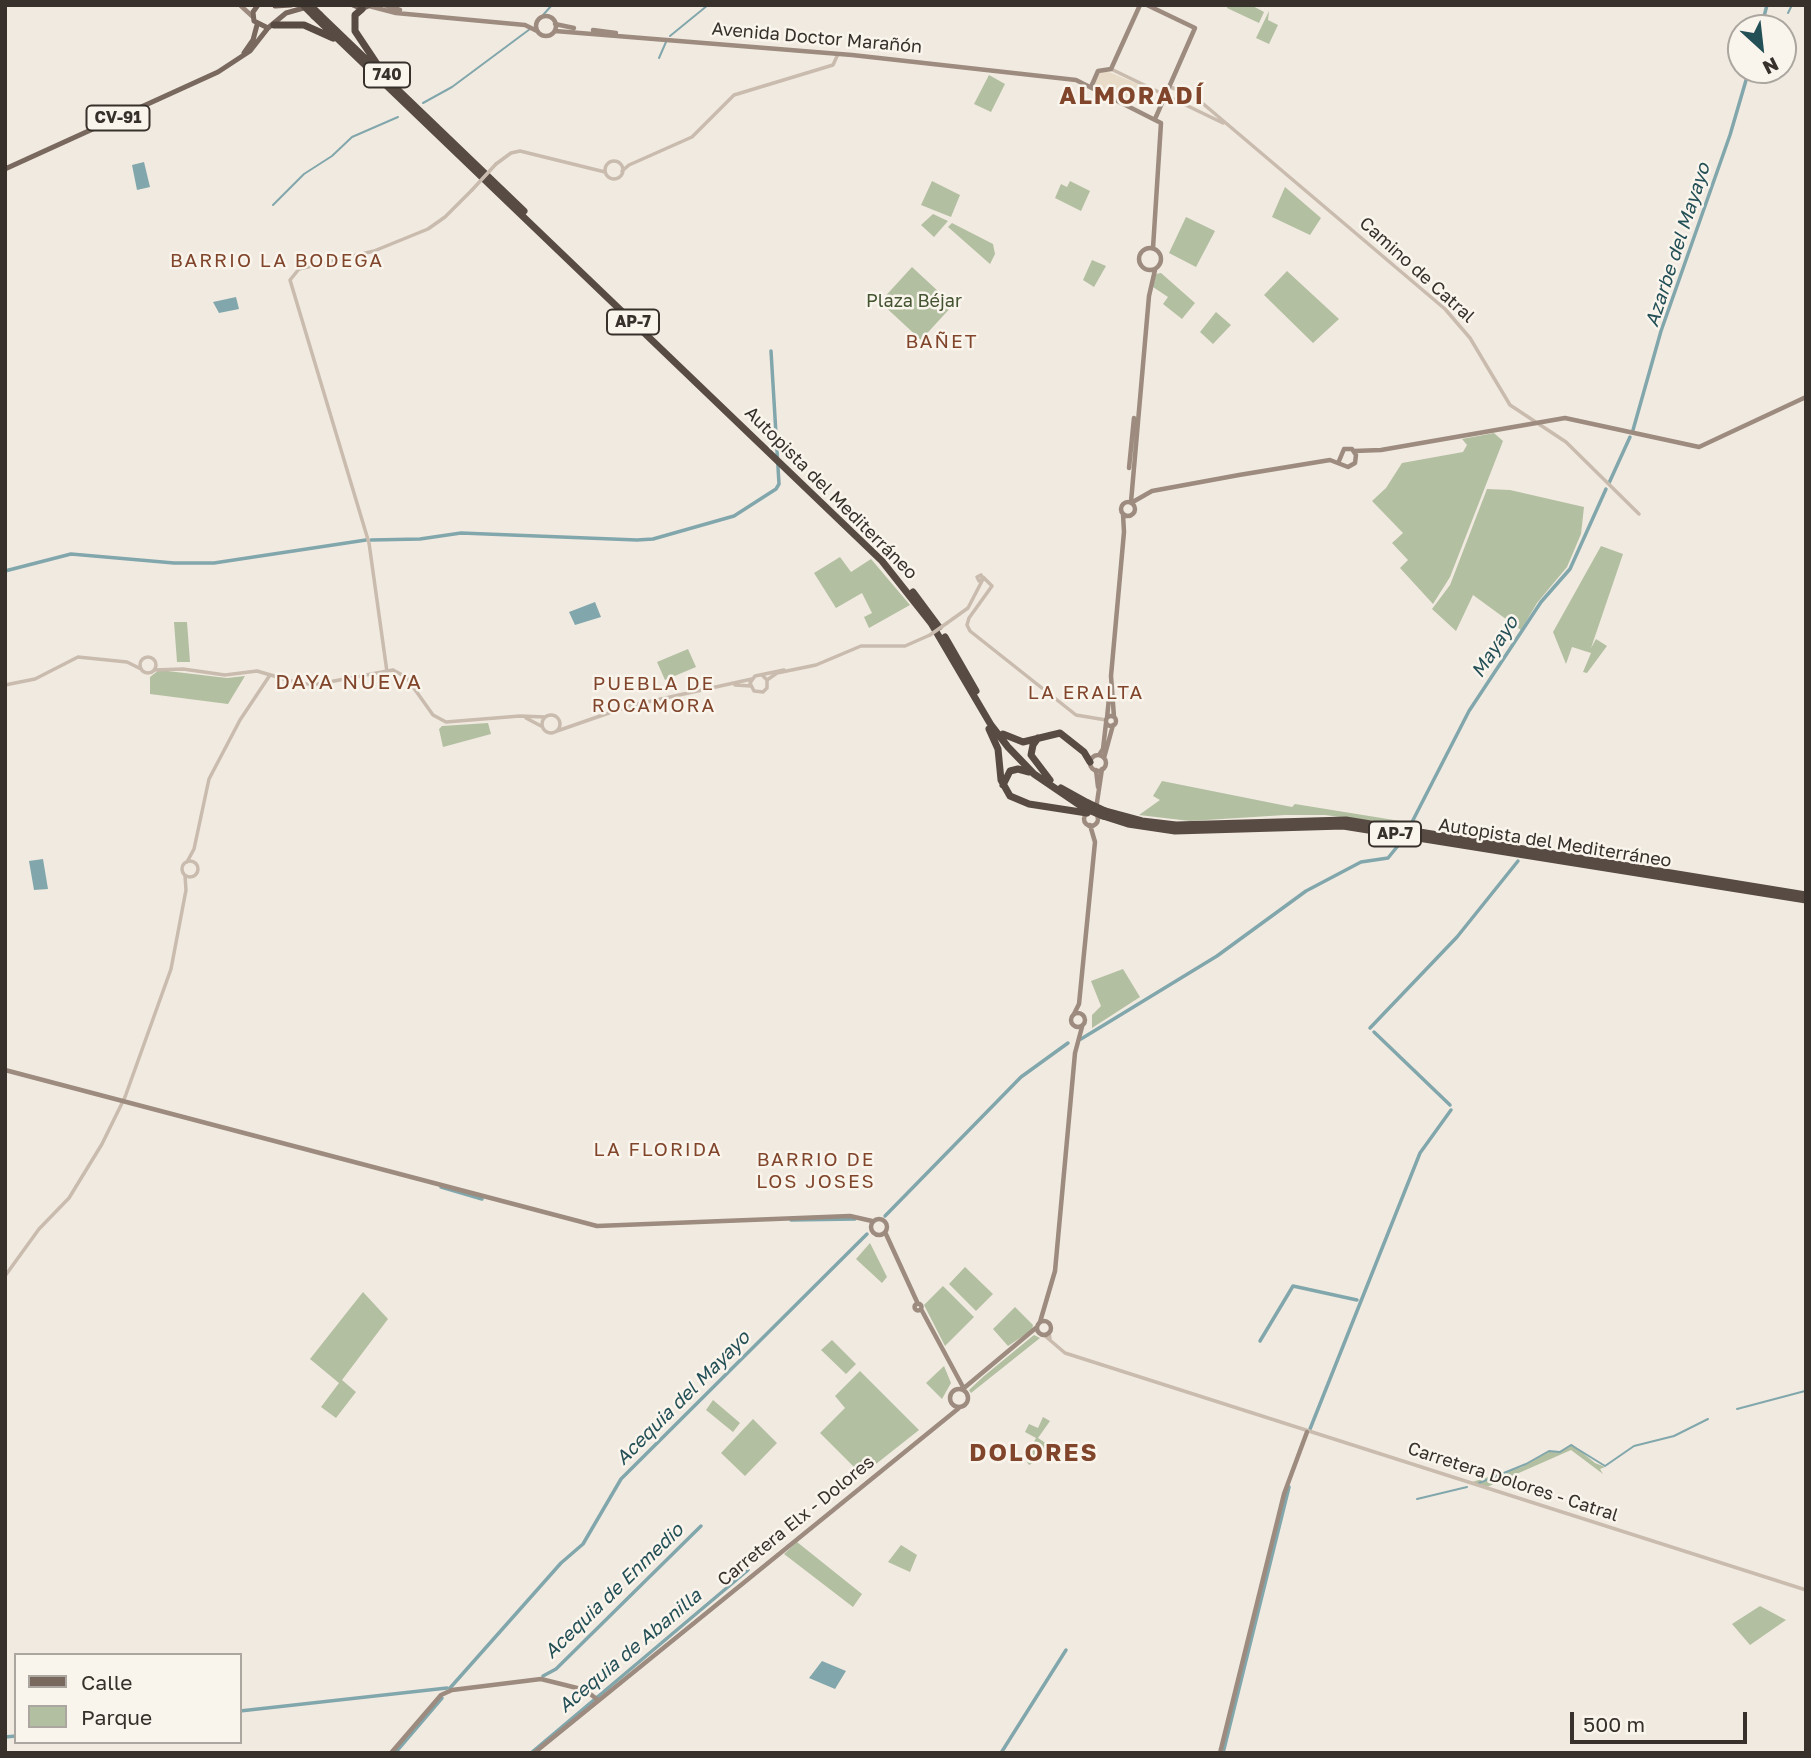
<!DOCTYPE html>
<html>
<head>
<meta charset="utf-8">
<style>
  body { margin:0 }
  #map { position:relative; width:1811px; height:1758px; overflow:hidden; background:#f1eae0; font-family:"Golos Text",sans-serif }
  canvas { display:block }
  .frame { position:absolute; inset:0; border:7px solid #37302b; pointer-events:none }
  .legend { position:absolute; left:14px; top:1653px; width:228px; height:91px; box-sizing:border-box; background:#f9f4ec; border:2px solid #aba69f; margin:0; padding:9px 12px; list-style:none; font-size:21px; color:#37302b }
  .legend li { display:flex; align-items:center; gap:14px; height:35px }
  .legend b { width:35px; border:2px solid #aba69f }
  .north { position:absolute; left:1727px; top:14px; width:70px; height:70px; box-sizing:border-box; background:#f9f4ec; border:2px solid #aba69f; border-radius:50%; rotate:153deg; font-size:19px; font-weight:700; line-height:28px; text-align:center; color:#37302b }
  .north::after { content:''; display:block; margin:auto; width:24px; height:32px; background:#234f56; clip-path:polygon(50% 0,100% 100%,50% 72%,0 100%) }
  .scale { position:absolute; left:1570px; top:1712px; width:177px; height:32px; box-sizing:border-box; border:4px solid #37302b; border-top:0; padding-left:9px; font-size:21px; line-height:24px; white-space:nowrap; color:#37302b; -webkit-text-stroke:5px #f9f4ec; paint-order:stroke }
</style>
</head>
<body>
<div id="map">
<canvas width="1811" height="1758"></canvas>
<div class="frame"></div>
<ul class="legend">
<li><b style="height:9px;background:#78685d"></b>Calle</li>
<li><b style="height:19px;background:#b3bfa1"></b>Parque</li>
</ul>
<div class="north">N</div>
<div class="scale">500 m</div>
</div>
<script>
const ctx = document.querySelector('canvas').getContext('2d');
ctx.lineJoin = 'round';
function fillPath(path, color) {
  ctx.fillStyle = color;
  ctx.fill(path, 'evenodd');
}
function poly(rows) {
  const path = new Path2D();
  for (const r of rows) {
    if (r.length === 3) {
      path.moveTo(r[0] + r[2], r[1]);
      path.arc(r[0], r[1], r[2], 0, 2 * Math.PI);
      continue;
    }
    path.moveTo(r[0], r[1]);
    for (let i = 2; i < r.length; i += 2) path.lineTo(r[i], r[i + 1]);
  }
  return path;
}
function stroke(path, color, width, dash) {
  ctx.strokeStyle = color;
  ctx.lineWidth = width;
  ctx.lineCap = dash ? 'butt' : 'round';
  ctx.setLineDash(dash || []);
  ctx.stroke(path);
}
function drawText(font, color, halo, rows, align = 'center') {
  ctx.font = font + ' "Golos Text",sans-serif';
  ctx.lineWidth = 5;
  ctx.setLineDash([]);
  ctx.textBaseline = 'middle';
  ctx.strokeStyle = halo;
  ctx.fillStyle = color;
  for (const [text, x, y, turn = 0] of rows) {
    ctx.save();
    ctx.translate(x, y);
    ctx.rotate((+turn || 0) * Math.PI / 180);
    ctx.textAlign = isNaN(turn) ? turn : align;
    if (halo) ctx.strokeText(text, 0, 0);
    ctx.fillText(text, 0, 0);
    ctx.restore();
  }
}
fillPath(poly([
  [1228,5,1251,5,1264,12,1259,23,1227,8],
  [1269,11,1268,20,1278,25,1269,44,1256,38],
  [989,75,1005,84,991,112,974,104],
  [932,181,960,195,951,217,921,205],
  [1070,181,1090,191,1081,211,1055,198,1061,184,1067,187],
  [1285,187,1321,218,1310,235,1272,217],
  [933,214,948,221,934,237,921,225],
  [1186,217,1215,231,1196,267,1169,253],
  [952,223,993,244,995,254,990,264,948,227],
  [1092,260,1106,266,1094,287,1083,280],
  [912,267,953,305,921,340,880,302],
  [1287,271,1339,319,1313,343,1264,295],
  [1161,273,1195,303,1182,319,1163,304,1168,297,1153,287,1156,274],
  [1216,312,1231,325,1213,344,1200,332],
  [1494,433,1503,441,1450,577,1433,604,1400,568,1408,560,1392,543,1403,533,1372,501,1386,488,1402,463,1463,452,1467,445,1462,439],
  [1487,489,1510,490,1584,507,1581,534,1567,567,1537,603,1521,630,1473,595,1456,631,1432,609,1450,585],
  [1601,546,1623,554,1591,648,1596,639,1607,646,1587,673,1583,672,1591,653,1572,647,1566,664,1553,632],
  [840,557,851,572,871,559,910,605,869,628,864,617,872,613,862,593,836,608,814,573],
  [174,622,187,622,190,662,177,662],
  [688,649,696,667,665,680,657,662],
  [159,670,227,678,245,676,228,704,150,694,150,677],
  [488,723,491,734,443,747,439,729,442,726],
  [1162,781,1292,807,1295,804,1400,821,1399,825,1325,815,1285,815,1190,821,1139,815,1160,800,1153,796],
  [1123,969,1140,997,1092,1028,1092,1015,1101,1006,1091,981],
  [870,1243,887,1277,882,1283,856,1259],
  [965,1267,993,1294,976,1311,949,1284],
  [943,1286,974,1317,945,1346,924,1305],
  [363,1292,388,1319,342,1380,356,1392,336,1418,321,1407,339,1383,310,1359],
  [1015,1307,1033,1325,1032,1330,1008,1346,993,1329],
  [1034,1335,1040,1338,971,1393,969,1390,984,1376],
  [832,1340,856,1364,846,1374,821,1350],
  [944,1366,951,1383,942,1399,926,1383],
  [860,1371,919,1430,862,1475,820,1433,845,1408,835,1396],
  [713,1400,740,1423,733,1432,706,1410],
  [1043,1417,1050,1421,1038,1438,1047,1444,1035,1462,1029,1465,1025,1459,1036,1438,1025,1432,1029,1424,1038,1428],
  [753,1419,777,1443,745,1476,721,1453],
  [1572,1444,1595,1463,1605,1467,1600,1469,1603,1474,1571,1450,1487,1487,1472,1482,1522,1467,1549,1451,1558,1452],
  [797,1542,862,1594,853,1607,784,1554],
  [901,1545,917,1555,910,1572,888,1562],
  [1760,1606,1786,1620,1750,1645,1732,1624]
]), '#b3bfa1');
fillPath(poly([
  [1104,70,1138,84,1128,104,1092,87,1099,72]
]), '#e8dcc8');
fillPath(poly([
  [144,162,150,187,137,190,132,165],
  [236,297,239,309,219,313,213,302],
  [595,602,601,617,575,625,569,612],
  [43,859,48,889,34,890,29,861],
  [822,1661,846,1671,835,1689,809,1678]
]), '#81a7ac');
stroke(poly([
  [1788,13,1792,5],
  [543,15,552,5],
  [670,36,708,5],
  [659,58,666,42],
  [423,103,452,87,530,29],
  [273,205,304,174,332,156,352,137,398,117],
  [1737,1409,1805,1391],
  [1479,1483,1526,1464,1549,1451,1560,1452,1571,1445,1605,1466,1634,1446,1674,1436,1708,1419],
  [1417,1499,1467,1487]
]), '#81a7ac', 2);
stroke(poly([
  [1761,28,1767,5],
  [1633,430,1661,331,1730,135,1749,70],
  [1609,483,1630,437],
  [371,540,420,539,461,533,637,540,653,539,734,516,776,489,779,484,771,351],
  [5,571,71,554,174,563,214,563,366,540],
  [1411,824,1469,711,1541,602,1570,569,1606,489],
  [1370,1028,1457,937,1518,861],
  [1374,1032,1450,1105],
  [1081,1039,1217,956,1306,891,1361,862,1388,858,1401,842],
  [441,1187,482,1199],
  [885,1216,1021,1077,1068,1043],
  [791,1220,855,1219],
  [1260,1341,1293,1286,1357,1300],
  [1310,1429,1420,1153,1451,1110],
  [543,1676,556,1669,701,1526],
  [450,1688,561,1563,583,1544,621,1479,867,1234],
  [240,1711,447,1688],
  [5,1737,16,1736],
  [395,1753,442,1698],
  [531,1753,748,1570],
  [1001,1753,1066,1650],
  [1223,1753,1289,1487]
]), '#81a7ac', 3.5);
stroke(poly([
  [1111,69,1223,123],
  [1170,87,1194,96,1445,309,1470,338,1510,405,1566,442,1639,514],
  [614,170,9],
  [496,164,511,153,520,151,605,172],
  [622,171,629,165,692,137,734,95,833,65,838,54],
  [981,575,983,580,979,581,977,577,981,575],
  [983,577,992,586,969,618,967,625,970,631,1076,715,1106,720],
  [947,623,968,608,982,581],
  [148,665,8],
  [154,670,183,669,225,675,257,671,301,684,318,684,393,670],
  [393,670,406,677,433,715,446,722,520,716,545,717],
  [387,672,369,543,290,280,299,269,374,251,428,229,445,217,472,190],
  [763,676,767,680,767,688,763,692,754,691,750,683,755,676,784,670],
  [767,680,777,673,816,665,861,646,905,646,930,635],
  [5,685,35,679,78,657,127,662,141,669],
  [735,685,751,686],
  [551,724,9],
  [526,718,541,726],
  [557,731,629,706,752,679],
  [190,869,8],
  [187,862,194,849,209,779,240,720,270,675],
  [5,1276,39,1229,69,1198,102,1144,125,1097,171,969,186,890,185,876],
  [1049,1332,1050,1339],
  [1044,1335,1065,1353,1806,1590]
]), '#c9bbad', 3.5);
stroke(poly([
  [240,5,253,17],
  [385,5,400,10],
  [1147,5,1195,28,1155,119],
  [369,6,396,13,525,25,537,31],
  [546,26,10],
  [555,24,574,28],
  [593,30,616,33],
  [555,31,852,55,1076,80,1161,123,1153,248],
  [1091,87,1098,71,1111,69,1140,5],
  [1150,259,11],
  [1354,451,1381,450,1565,418,1699,447,1806,397],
  [1129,468,1134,418],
  [1131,502,1149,296,1155,270],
  [1128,509,7],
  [1131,503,1152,491,1239,475,1330,460,1348,467,1355,463,1356,455,1352,449,1344,449,1339,461],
  [1111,721,5],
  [1114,717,1111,676,1124,532,1123,514],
  [1107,718,1109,698],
  [1099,755,1103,749,1106,723],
  [1098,763,8],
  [1104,758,1113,725],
  [1096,770,1098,787],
  [1096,809,1102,769],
  [1091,819,7],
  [1078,1020,7],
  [1074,1014,1079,1004,1095,842,1090,825],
  [5,1070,597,1226,850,1216,872,1221],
  [879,1227,8],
  [885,1232,918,1304],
  [918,1307,3.5],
  [921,1309,963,1387],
  [1044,1328,7],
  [1040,1322,1055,1271,1075,1053,1082,1027],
  [964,1388,1037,1327],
  [959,1398,9],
  [391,1753,441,1695,452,1690,541,1679,585,1690,598,1700],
  [534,1753,959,1408],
  [1220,1753,1284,1494,1307,1432]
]), '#9c8b7e', 4.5);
stroke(poly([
  [258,5,253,12,254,21,268,28,286,13,307,7],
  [353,5,362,9,370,5],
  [275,6,291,5],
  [244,53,253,40,257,25],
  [5,169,218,72,250,51,268,28]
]), '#78685d', 5);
stroke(poly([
  [362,9,355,15,355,31,377,64],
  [320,15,524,211],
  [314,16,882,561,931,623,991,725,1008,747,1034,774,1084,808],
  [274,25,304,25,333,38],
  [913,592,939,627],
  [945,637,976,691],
  [989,729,998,749,1001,780,1010,796,1029,804,1087,813],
  [1003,734,1023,742,1060,733,1084,752,1090,762],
  [1038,738,1033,745,1031,755,1050,780],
  [1003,785,1010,771,1018,769,1029,772],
  [1061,788,1088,803],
  [1105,811,1142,821,1176,825,1346,820,1806,895],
  [1103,816,1128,824,1175,831,1343,826,1806,900]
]), '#574b43', 7);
stroke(poly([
  [472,190,496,164],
  [930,635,947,623]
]), '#c9bbad', 3.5);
stroke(poly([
  [303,5,314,16],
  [310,5,320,15],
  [1088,803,1105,811],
  [1084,808,1103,816]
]), '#574b43', 7);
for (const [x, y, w] of [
  [387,75,46],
  [118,118,63],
  [633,322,52],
  [1395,834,52]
]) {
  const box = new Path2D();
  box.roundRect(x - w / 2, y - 12.5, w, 25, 5);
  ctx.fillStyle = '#f9f4ec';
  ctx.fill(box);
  stroke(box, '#37302b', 2);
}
drawText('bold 16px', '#37302b', null, [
  ["740",387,75],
  ["CV-91",118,118],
  ["AP-7",633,322],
  ["AP-7",1395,834]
]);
drawText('18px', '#37302b', '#f9f4ec', [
  ["Avenida Doctor Marañón",817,38,5],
  ["Camino de Catral",1417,270,42],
  ["Autopista del Mediterráneo",831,493,45],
  ["Autopista del Mediterráneo",1555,843,9],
  ["Carretera Dolores - Catral",1513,1482,18],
  ["Carretera Elx - Dolores",796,1521,-39]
]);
drawText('18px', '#445431', '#f9f4ec', [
  ["Plaza Béjar",914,301]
]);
drawText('italic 19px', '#234f56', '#f9f4ec', [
  ["Azarbe del Mayayo",1678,245,-72],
  ["Mayayo",1495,647,-57],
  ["Acequia del Mayayo",683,1398,-45],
  ["Acequia de Enmedio",614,1591,-44],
  ["Acequia de Abanilla",630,1651,-40]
]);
ctx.letterSpacing = '2px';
drawText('19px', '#80452a', '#f9f4ec', [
  ["BARRIO LA BODEGA",277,261],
  ["BAÑET",942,342],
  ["PUEBLA DE",654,684],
  ["ROCAMORA",654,706],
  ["LA ERALTA",1086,693],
  ["LA FLORIDA",658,1150],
  ["BARRIO DE",816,1160],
  ["LOS JOSES",816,1182]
]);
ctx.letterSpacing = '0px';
ctx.letterSpacing = '2px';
drawText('21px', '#80452a', '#f9f4ec', [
  ["DAYA NUEVA",349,682]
]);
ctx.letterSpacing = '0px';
ctx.letterSpacing = '2px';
drawText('bold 24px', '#80452a', '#f9f4ec', [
  ["ALMORADÍ",1132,96],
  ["DOLORES",1034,1453]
]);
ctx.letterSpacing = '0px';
</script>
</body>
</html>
